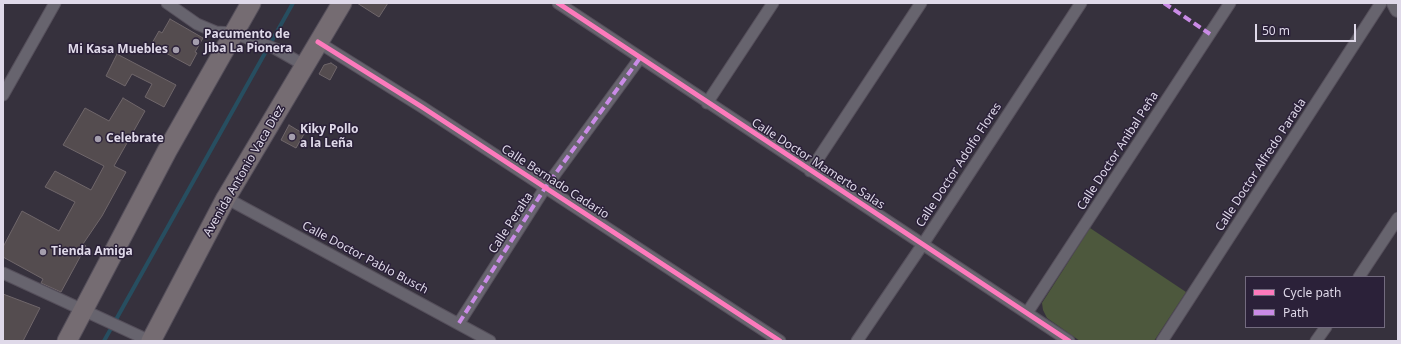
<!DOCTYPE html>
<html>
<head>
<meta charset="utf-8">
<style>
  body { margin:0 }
  #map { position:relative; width:1401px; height:344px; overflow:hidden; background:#36313d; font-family:"Noto Sans",sans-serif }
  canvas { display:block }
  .frame { position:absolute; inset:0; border:4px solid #dfd9e9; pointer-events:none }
  .legend { position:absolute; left:1245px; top:276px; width:140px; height:52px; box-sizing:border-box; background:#2b2139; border:1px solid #736b7f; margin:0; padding:5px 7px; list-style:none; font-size:12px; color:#dfd9e9 }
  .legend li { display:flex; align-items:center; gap:8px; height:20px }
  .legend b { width:20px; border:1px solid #736b7f }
  .scale { position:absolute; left:1255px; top:24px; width:101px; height:18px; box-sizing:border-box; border:2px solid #dfd9e9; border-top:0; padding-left:5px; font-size:12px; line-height:14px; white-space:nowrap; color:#dfd9e9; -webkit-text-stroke:3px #2b2139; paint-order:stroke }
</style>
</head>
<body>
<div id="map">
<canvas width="1401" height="344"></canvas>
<div class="frame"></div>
<ul class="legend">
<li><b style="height:5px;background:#fd7abc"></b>Cycle path</li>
<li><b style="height:5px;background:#ca8be6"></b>Path</li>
</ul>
<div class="scale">50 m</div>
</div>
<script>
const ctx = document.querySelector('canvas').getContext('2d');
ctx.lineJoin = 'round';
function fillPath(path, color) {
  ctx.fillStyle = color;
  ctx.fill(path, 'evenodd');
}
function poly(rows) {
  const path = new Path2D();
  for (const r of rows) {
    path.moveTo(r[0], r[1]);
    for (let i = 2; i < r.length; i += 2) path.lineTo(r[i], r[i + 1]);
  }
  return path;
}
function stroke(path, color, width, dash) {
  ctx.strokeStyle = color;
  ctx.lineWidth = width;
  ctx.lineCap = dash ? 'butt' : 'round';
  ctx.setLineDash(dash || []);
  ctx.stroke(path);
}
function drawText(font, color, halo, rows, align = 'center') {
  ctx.font = font + ' "Noto Sans",sans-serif';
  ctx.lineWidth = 3;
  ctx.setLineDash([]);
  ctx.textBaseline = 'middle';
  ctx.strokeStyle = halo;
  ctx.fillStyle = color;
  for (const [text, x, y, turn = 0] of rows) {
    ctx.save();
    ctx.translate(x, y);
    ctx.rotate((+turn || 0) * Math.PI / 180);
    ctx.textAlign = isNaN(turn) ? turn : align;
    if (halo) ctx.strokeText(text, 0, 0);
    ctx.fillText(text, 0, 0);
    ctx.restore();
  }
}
fillPath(poly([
  [1090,228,1186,292,1154,341,1080,341,1047,318,1043,310,1042,303]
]), '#4d583d');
stroke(poly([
  [104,341,293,3]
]), '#274e60', 4);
const building = poly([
  [357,3,388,3,379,17,357,3],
  [170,19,203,38,195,52,197,53,190,66,151,45,159,31,162,33,170,19],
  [117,54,176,85,164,107,145,97,152,84,132,74,125,86,106,76,117,54],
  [331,63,337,67,330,80,319,74,324,65,331,63],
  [123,98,145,111,114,166,126,172,102,216,83,244,86,246,61,292,41,283,43,279,3,257,3,247,22,211,59,231,75,202,45,187,55,171,91,190,104,166,63,145,85,108,109,121,123,98],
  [289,125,304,134,296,148,281,140,289,125],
  [3,294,40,308,23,341,3,341,3,294]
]);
fillPath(building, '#544c4f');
stroke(building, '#6f666a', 1);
const minor = poly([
  [167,3,197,24,216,32,234,33,260,43,276,49,304,65],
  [558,3,1069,341],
  [318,42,422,107,780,341],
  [3,95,55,3],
  [707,103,773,3],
  [810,171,921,3],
  [226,198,490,341],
  [3,273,150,341],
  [1359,277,1398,218],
  [1027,313,1230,3],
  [459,323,545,188,640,58],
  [857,341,923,244,1081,3],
  [1162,341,1381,3],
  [1316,341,1326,327]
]);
const secondary = poly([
  [1395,3,1398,9]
]);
const trunk = poly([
  [67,341,167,151,251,3],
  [151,341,226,198,342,3]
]);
stroke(minor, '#554f5b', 13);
stroke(secondary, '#554f5b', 18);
stroke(trunk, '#554f5b', 21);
stroke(minor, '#67646e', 11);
stroke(secondary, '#67646e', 16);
stroke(trunk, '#756c72', 19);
stroke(poly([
  [1164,3,1210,34],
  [459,323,545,188,640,58]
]), '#ca8be6', 4, [8, 4]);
stroke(poly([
  [558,3,1069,341],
  [318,42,422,107,780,341]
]), '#fd7abc', 5);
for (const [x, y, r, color] of [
  [196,42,4,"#a49ead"],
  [176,50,4,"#a49ead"],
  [292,137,4,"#a49ead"],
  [98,139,4,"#a49ead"],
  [43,252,4,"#a49ead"]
]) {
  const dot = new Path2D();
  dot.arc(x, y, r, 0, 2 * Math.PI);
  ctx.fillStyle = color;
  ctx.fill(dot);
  stroke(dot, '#2b2139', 1.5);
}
drawText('bold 12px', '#dfd9e9', '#2b2139', [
  ["Pacumento de",204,35],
  ["Jiba La Pionera",204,49],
  ["Mi Kasa Muebles",168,50,"right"],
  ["Kiky Pollo",300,130],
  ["a la Leña",300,144],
  ["Celebrate",106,139],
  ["Tienda Amiga",51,252]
], 'left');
drawText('12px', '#dfd9e9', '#2b2139', [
  ["Calle Doctor Anibal Peña",1118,151,-57],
  ["Calle Doctor Mamerto Salas",818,164,33],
  ["Calle Doctor Adolfo Flores",959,165,-57],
  ["Calle Doctor Alfredo Parada",1261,165,-57],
  ["Avenida Antonio Vaca Diez",244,171,-60],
  ["Calle Bernado Cadario",555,182,33],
  ["Calle Peralta",511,223,-57],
  ["Calle Doctor Pablo Busch",365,258,28]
]);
</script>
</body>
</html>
